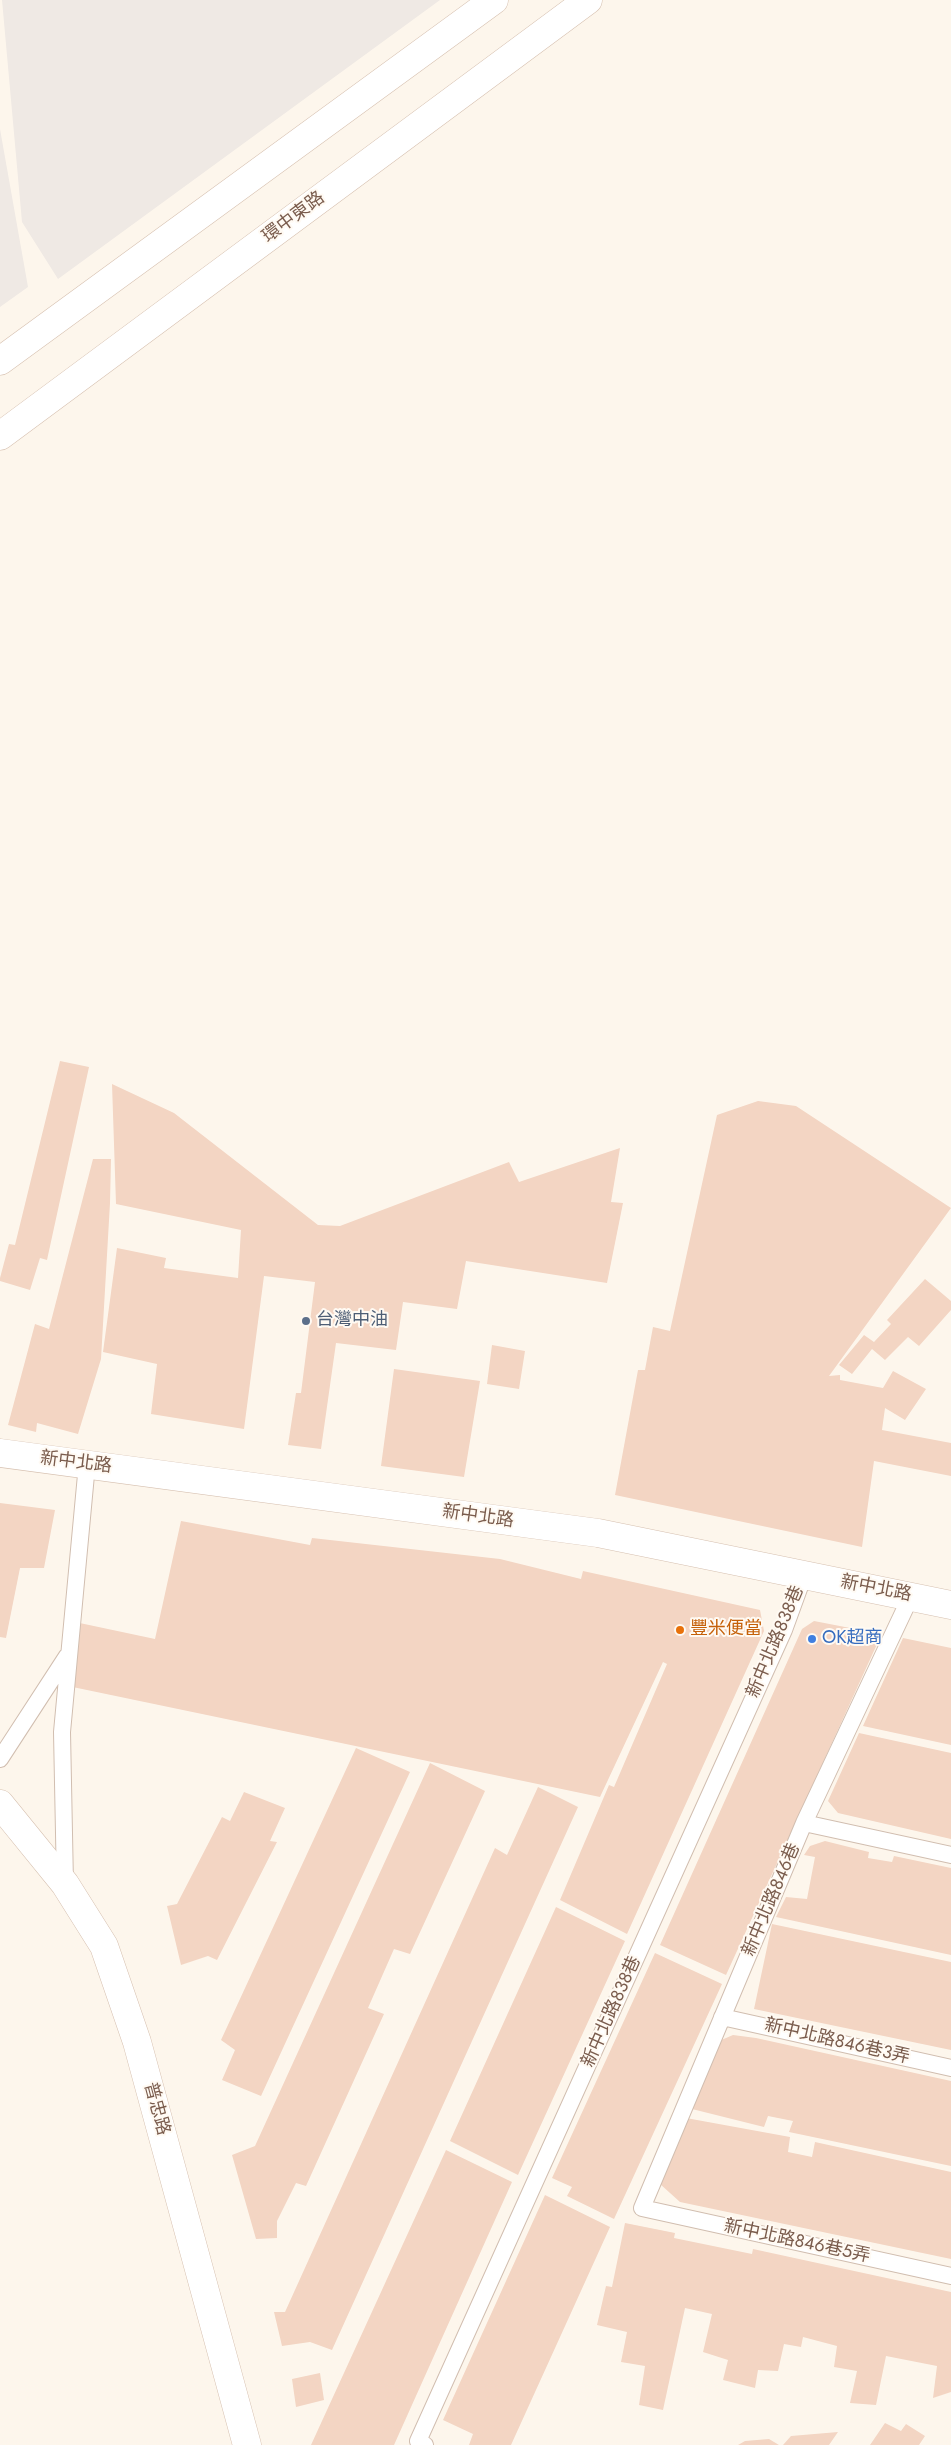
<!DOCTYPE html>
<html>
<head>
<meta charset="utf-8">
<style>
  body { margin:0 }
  canvas { display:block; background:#fdf6ec }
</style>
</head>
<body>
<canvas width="951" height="2445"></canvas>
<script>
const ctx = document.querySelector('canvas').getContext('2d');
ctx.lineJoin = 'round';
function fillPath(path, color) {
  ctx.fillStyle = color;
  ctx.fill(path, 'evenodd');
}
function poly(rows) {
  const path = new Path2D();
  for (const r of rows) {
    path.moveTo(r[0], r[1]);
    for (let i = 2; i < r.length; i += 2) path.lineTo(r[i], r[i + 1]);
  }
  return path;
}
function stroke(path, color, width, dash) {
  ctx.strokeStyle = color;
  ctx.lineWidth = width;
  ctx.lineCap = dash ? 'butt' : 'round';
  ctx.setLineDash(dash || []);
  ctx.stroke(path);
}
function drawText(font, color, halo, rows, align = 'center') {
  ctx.font = font + ' Jost,"Noto Sans TC",sans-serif';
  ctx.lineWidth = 4;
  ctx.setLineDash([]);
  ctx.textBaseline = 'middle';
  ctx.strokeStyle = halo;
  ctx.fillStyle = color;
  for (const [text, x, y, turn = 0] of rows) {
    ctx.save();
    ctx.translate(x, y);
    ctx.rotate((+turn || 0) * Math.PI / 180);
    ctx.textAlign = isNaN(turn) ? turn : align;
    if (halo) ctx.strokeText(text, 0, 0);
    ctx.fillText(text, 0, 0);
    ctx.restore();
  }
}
fillPath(poly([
  [2,0,440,0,58,279,22,222],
  [0,129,28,287,0,307]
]), '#efe9e4');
fillPath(poly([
  [60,1061,89,1067,47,1260,40,1258,30,1290,0,1281,0,1278,9,1244,15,1245],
  [112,1084,174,1113,318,1225,340,1226,509,1162,519,1182,620,1148,611,1202,623,1203,607,1283,466,1261,457,1309,403,1302,396,1350,336,1343,321,1449,288,1445,296,1393,301,1393,315,1282,264,1276,244,1429,151,1414,157,1364,103,1352,117,1248,166,1258,164,1268,238,1278,241,1230,116,1204],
  [758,1101,796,1106,951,1208,829,1376,840,1375,840,1380,883,1388,893,1371,926,1389,905,1420,885,1408,882,1430,951,1443,951,1476,874,1461,862,1547,615,1495,638,1370,645,1370,653,1327,670,1331,717,1115],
  [93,1159,111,1159,110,1203,101,1359,78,1434,37,1423,36,1432,8,1425,35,1324,49,1329],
  [925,1279,951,1301,951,1310,919,1346,908,1337,885,1360,872,1349,852,1374,839,1365,864,1335,874,1342,891,1324,887,1320],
  [492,1345,525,1351,519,1389,487,1384],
  [394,1369,480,1381,464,1477,381,1466],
  [0,1503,55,1510,44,1568,20,1568,6,1638,0,1637],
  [181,1521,310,1545,312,1538,500,1559,581,1579,583,1571,760,1610,764,1631,627,1934,560,1900,609,1785,614,1787,667,1664,663,1662,600,1797,63,1685,75,1622,155,1639],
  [814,1621,876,1633,878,1642,726,1975,660,1945,802,1629],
  [903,1638,951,1648,951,1745,863,1726],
  [859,1733,951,1753,951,1839,838,1813,828,1801],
  [356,1748,410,1772,261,2096,222,2080,235,2050,221,2040],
  [430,1763,485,1791,410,1954,394,1949,368,2008,384,2014,306,2186,296,2183,277,2221,277,2238,256,2239,232,2155,255,2146],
  [538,1787,578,1807,332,2350,310,2342,282,2346,274,2312,285,2312,495,1848,507,1855],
  [244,1792,285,1808,270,1841,277,1842,217,1960,208,1956,181,1965,167,1906,177,1904,222,1817,230,1821],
  [825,1841,869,1852,868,1858,892,1862,894,1856,951,1868,951,1955,776,1917,786,1897,807,1899,815,1857,804,1855,810,1846],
  [556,1907,625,1941,518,2175,450,2141],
  [772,1924,951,1962,951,2050,754,2009],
  [655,1953,722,1984,614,2219,567,2196,572,2187,552,2178],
  [733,2035,756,2038,951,2081,951,2166,789,2132,793,2121,768,2116,764,2127,692,2109,719,2041],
  [686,2118,790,2137,788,2152,812,2157,815,2142,951,2172,951,2259,680,2202,660,2184],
  [446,2150,512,2182,394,2445,311,2445],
  [545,2195,610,2227,511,2445,469,2445,473,2434,443,2420],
  [625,2223,675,2233,674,2238,752,2254,753,2249,951,2292,951,2392,933,2398,937,2366,886,2356,876,2405,850,2403,857,2371,834,2367,837,2346,803,2337,801,2347,784,2344,778,2371,758,2370,755,2388,723,2380,728,2360,703,2352,712,2314,685,2308,663,2410,639,2405,645,2366,621,2362,627,2332,597,2325,606,2286,612,2287],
  [320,2373,324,2400,296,2407,292,2379],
  [885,2423,901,2431,906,2424,925,2436,919,2445,870,2445],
  [838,2432,829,2445,783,2445,791,2436],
  [769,2439,779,2445,738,2445,745,2441]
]), '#f3d5c3');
const lane = poly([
  [911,1596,804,1823,642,2208,951,2276],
  [0,1759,67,1656],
  [804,1823,951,1855],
  [65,1884,62,1732,87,1464],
  [722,2017,951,2068],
  [425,2445,418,2441,784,1630,804,1575]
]);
const secondary = poly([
  [0,361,494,0],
  [0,436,588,0],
  [0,1453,598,1533,951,1605],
  [0,1804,65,1884,104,1946,137,2042,247,2445]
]);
stroke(lane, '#d1beb0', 18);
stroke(secondary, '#d6c0b0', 29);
stroke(lane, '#fff', 16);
stroke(secondary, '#fff', 28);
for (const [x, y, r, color] of [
  [306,1321,5,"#5c6f8a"],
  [680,1630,5,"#e8710a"],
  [812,1639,5,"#3f7fe0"]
]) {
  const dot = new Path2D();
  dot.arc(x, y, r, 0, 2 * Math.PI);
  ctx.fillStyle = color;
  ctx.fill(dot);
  stroke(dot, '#fffaf3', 2);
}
drawText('18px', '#7a5c4d', '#fffaf3', [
  ["環中東路",294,218,-37],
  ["新中北路",76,1463,7],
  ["新中北路",478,1517,8],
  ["新中北路",876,1589,11],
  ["新中北路838巷",776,1642,-67],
  ["新中北路846巷",772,1900,-67],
  ["新中北路838巷",612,2012,-66],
  ["新中北路846巷3弄",837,2042,13],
  ["普忠路",156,2109,75],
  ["新中北路846巷5弄",797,2242,12]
]);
drawText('18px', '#4e5e75', '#fffaf3', [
  ["台灣中油",316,1321]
], 'left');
drawText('18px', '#c56008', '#fffaf3', [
  ["豐米便當",690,1630]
], 'left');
drawText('18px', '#366cbe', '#fffaf3', [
  ["OK超商",822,1639]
], 'left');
</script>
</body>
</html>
